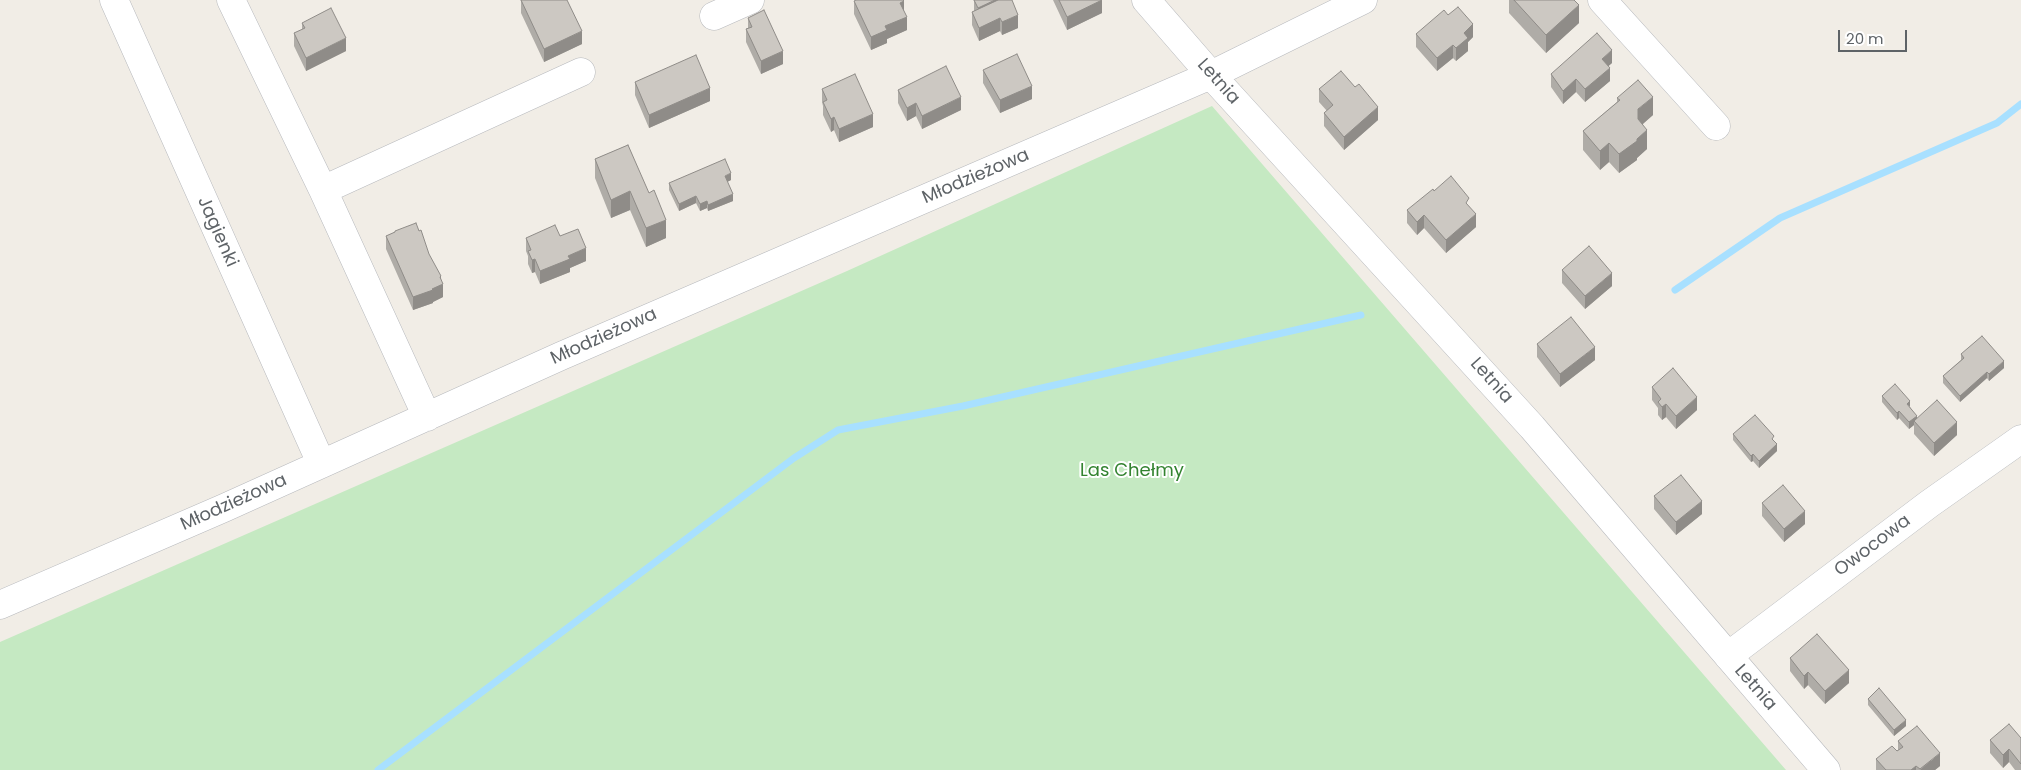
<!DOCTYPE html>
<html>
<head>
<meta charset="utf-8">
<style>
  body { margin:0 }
  #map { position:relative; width:2021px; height:770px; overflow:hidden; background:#f1ede6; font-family:Poppins,sans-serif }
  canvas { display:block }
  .scale { position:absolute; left:1838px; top:30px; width:69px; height:22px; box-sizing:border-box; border:2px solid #5e6367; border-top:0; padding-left:6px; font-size:15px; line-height:18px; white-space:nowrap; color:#5e6367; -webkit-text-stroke:4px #fff; paint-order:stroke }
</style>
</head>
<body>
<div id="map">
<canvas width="2021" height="770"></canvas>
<div class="scale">20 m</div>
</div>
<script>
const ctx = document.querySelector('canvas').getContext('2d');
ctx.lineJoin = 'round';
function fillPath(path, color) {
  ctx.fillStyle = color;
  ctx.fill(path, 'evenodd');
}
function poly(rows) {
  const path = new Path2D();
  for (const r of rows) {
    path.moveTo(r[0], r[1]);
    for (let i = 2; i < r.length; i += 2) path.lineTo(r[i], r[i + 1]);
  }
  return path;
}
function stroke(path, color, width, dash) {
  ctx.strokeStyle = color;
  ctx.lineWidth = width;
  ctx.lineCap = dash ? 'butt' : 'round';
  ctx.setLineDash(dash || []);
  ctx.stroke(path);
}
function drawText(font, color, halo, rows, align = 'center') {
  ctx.font = font + ' Poppins,sans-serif';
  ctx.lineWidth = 4;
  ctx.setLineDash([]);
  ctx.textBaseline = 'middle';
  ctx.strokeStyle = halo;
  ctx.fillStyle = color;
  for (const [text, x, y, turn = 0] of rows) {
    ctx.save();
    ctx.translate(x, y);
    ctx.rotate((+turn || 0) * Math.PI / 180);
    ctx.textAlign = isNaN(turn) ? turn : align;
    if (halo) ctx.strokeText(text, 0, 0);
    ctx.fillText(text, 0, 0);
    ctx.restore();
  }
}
fillPath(poly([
  [1212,106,1786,770,0,770,0,642,847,271]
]), '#c5e9c2');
stroke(poly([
  [1675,290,1780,218,1997,123,2021,104],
  [378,770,794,458,838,430,963,406,1361,315]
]), '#a8e0ff', 7);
const minor = poly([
  [114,0,321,463],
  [231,0,323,190,427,417],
  [1146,0,1211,75,1532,427,1826,770],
  [1602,0,1716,126],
  [714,16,750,0],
  [323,190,581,72],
  [0,605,224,508,561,356,1211,75,1363,0],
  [1728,656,1929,504,2021,439]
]);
stroke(minor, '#b7b9bd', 29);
stroke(minor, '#fff', 28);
fillPath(poly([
  [521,0,582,44,544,62,521,13],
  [974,0,1018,28,1002,35,1000,31,979,41,972,25,972,12,974,11],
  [1053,0,1102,0,1102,13,1067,30],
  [1509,0,1574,0,1579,23,1546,53,1509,13],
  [854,1,904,1,904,11,907,30,887,39,887,43,871,50,854,14],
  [748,18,783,64,761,74,746,42,746,29,748,28],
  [302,23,346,51,306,71,294,46,294,33,302,30],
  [1416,34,1473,37,1468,42,1468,51,1456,61,1453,58,1437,71,1416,47],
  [1612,63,1608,66,1610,81,1585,102,1576,92,1563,104,1551,87,1551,74],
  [983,70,1032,99,1000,113,983,83],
  [635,82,710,101,649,128,635,95],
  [1355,87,1378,120,1344,150,1324,126,1324,113,1327,111,1319,102,1319,89],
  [822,89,873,127,839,142,834,130,831,132,823,115,823,106,822,102],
  [898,90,961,110,922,129,916,116,907,121,898,103],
  [1617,98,1653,115,1643,124,1647,149,1637,158,1637,160,1619,173,1609,162,1600,170,1583,150,1583,131,1617,102],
  [628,145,666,238,646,247,630,210,611,218,595,178,595,159],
  [731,180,727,182,733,201,708,211,707,208,700,211,696,203,679,211,669,190,669,183],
  [1469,206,1476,227,1446,253,1424,228,1417,235,1407,223,1407,210],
  [395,231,429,254,441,280,443,297,433,302,433,303,413,310,386,249,386,236,395,232],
  [560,236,586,261,570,268,570,272,540,284,535,272,532,273,528,264,528,256,526,251,526,238],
  [1562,270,1612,286,1585,309,1562,283],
  [1537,344,1595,360,1560,387,1537,357],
  [1961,354,2004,368,1989,381,1987,378,1960,402,1943,383,1943,376,1961,360],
  [1652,387,1697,410,1676,429,1666,417,1662,420,1658,415,1658,408,1652,400],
  [1882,396,1910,407,1917,418,1957,435,1934,456,1914,434,1914,425,1909,429,1899,418,1897,420,1882,402],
  [1733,434,1774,442,1777,451,1759,468,1753,461,1751,462,1733,440],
  [1654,496,1702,514,1676,535,1654,509],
  [1762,503,1805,524,1784,542,1762,516],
  [1790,658,1849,683,1825,704,1808,685,1804,689,1790,671],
  [1868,699,1906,726,1894,736,1868,705],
  [2021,738,2021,770,2015,770,2009,762,2003,768,1990,753,1990,740],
  [1898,741,1940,766,1935,770,1876,770,1876,759,1898,750]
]), '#afaca7');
fillPath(poly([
  [995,0,1008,0,978,21,978,8],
  [1102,0,1102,13,1067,30,1067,17],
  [904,1,904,14,900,3],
  [1579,5,1579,23,1546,53,1546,35],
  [1018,15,1018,28,1002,35,1002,22],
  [907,17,907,30,887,39,887,43,871,50,871,37,885,26],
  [1000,18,1000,31,979,41,979,28],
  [1473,24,1473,37,1468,42,1468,51,1456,61,1456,48,1464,33],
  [582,31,582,44,544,62,544,49],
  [346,38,346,51,306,71,306,58],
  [1453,45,1453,58,1437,71,1437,58],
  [1612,50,1612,63,1602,72,1602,59],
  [783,51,783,64,761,74,761,61],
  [1610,68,1610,81,1585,102,1585,89],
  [1576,79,1576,92,1563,104,1563,91],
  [1032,86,1032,99,1000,113,1000,100],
  [710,88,710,101,649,128,649,115],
  [961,97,961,110,922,129,922,116],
  [1653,97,1653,115,1638,128,1638,109],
  [916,103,916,116,907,121,907,108],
  [1378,107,1378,120,1344,150,1344,137],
  [873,114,873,127,839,142,839,129],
  [834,117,834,130,831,132,831,119],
  [1647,130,1647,149,1637,158,1637,160,1619,173,1619,154],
  [1609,143,1609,162,1600,170,1600,151],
  [731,173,731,180,725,183,725,176],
  [630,191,630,210,611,218,611,200],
  [733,194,733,201,708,211,708,205],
  [696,196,696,203,679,211,679,204],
  [707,201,707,208,700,211,700,204],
  [1476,214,1476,227,1446,253,1446,240],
  [1424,215,1424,228,1417,235,1417,222],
  [666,220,666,238,646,247,646,228],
  [586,248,586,261,570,268,570,272,540,284,540,271,568,256],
  [535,259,535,272,532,273,532,260],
  [1612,273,1612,286,1585,309,1585,296],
  [441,276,441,285,443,284,443,297,433,302,433,303,413,310,413,297,432,289,440,277],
  [1595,347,1595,360,1560,387,1560,374],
  [2004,361,2004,368,1989,381,1989,374],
  [1987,372,1987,378,1960,402,1960,396],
  [1697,397,1697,410,1676,429,1676,416],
  [1910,401,1910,407,1907,404],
  [1666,404,1666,417,1662,420,1662,407],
  [1899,411,1899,418,1897,420,1897,413],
  [1917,416,1917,422,1914,421,1914,425,1909,429,1909,422],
  [1957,422,1957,435,1934,456,1934,443],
  [1777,444,1777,451,1759,468,1759,461],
  [1753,454,1753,461,1751,462,1751,456],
  [1702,501,1702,514,1676,535,1676,522],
  [1805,511,1805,524,1784,542,1784,529],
  [1849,670,1849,683,1825,704,1825,691],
  [1808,672,1808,685,1804,689,1804,676],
  [1906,720,1906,726,1894,736,1894,730],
  [2009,749,2009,762,2003,768,2003,755],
  [1940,753,1940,766,1935,770,1920,770],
  [1916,766,1916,770,1911,770]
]), '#8f8c88');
const building = poly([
  [521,0,567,0,582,31,544,49,521,0],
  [856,0,903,0,904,1,900,3,907,17,885,26,887,30,871,37,854,1,856,0],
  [974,0,995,0,978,8,974,0],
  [998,0,1012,0,1018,15,1002,22,1000,18,979,28,972,12,998,0],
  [1059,0,1102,0,1067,17,1059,0],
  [1514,0,1574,0,1579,5,1546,35,1514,0],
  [1458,7,1473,24,1464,33,1468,38,1456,48,1453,45,1437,58,1416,34,1444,10,1448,15,1458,7],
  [331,8,346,38,306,58,294,33,305,28,302,23,331,8],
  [764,10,783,51,761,61,746,29,752,27,748,18,764,10],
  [1597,33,1612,50,1602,59,1610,68,1585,89,1576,79,1563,91,1551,74,1597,33],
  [1017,54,1032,86,1000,100,983,70,1017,54],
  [696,55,710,88,649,115,635,82,696,55],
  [946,66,961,97,922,116,916,103,907,108,898,90,946,66],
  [1341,71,1355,87,1359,84,1378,107,1344,137,1324,113,1333,105,1319,89,1341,71],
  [855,74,873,114,839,129,834,117,831,119,823,102,827,100,822,89,855,74],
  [1638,80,1653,97,1638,109,1638,119,1647,130,1637,139,1637,141,1619,154,1609,143,1600,151,1583,131,1620,100,1617,98,1638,80],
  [628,145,649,193,654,190,666,220,646,228,630,191,611,200,595,159,628,145],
  [725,159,731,173,725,176,733,194,708,205,707,201,700,204,696,196,679,204,669,183,725,159],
  [1451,176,1469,198,1466,203,1476,214,1446,240,1424,215,1417,222,1407,210,1433,189,1434,191,1451,176],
  [416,223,419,231,421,230,429,254,441,276,440,277,443,284,432,289,433,290,413,297,386,236,395,232,395,231,416,223],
  [555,225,560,236,578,229,586,248,568,256,570,259,540,271,535,259,532,260,528,251,531,250,526,238,555,225],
  [1589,246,1612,273,1585,296,1562,270,1589,246],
  [1571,317,1595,347,1560,374,1537,344,1571,317],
  [1982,336,2004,361,1989,374,1987,372,1960,396,1943,376,1964,358,1961,354,1982,336],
  [1673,368,1697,397,1676,416,1666,404,1662,407,1658,402,1661,399,1652,387,1673,368],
  [1895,384,1910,401,1907,404,1917,416,1909,422,1899,411,1897,413,1882,396,1895,384],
  [1937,400,1957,422,1934,443,1914,421,1937,400],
  [1755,415,1774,436,1772,439,1777,444,1759,461,1753,454,1751,456,1733,434,1755,415],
  [1681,475,1702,501,1676,522,1654,496,1681,475],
  [1783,485,1805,511,1784,529,1762,503,1783,485],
  [1817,634,1849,670,1825,691,1808,672,1804,676,1790,658,1817,634],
  [1879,688,1906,720,1894,730,1868,699,1879,688],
  [2009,724,2021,738,2021,764,2009,749,2003,755,1990,740,2009,724],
  [1917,726,1940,753,1920,769,1916,766,1911,770,1886,770,1876,759,1892,746,1897,751,1903,747,1898,741,1917,726]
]);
fillPath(building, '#ccc8c2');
stroke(building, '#8f8c88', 1);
drawText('18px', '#5e6367', '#fff', [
  ["Letnia",1218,82,48],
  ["Młodzieżowa",976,177,-23],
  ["Jagienki",217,232,66],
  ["Młodzieżowa",604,337,-24],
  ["Letnia",1491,381,48],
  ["Młodzieżowa",234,503,-24],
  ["Owocowa",1873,546,-37],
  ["Letnia",1755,688,49]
]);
drawText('18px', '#338330', '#fff', [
  ["Las Chełmy",1132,471]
]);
</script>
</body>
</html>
